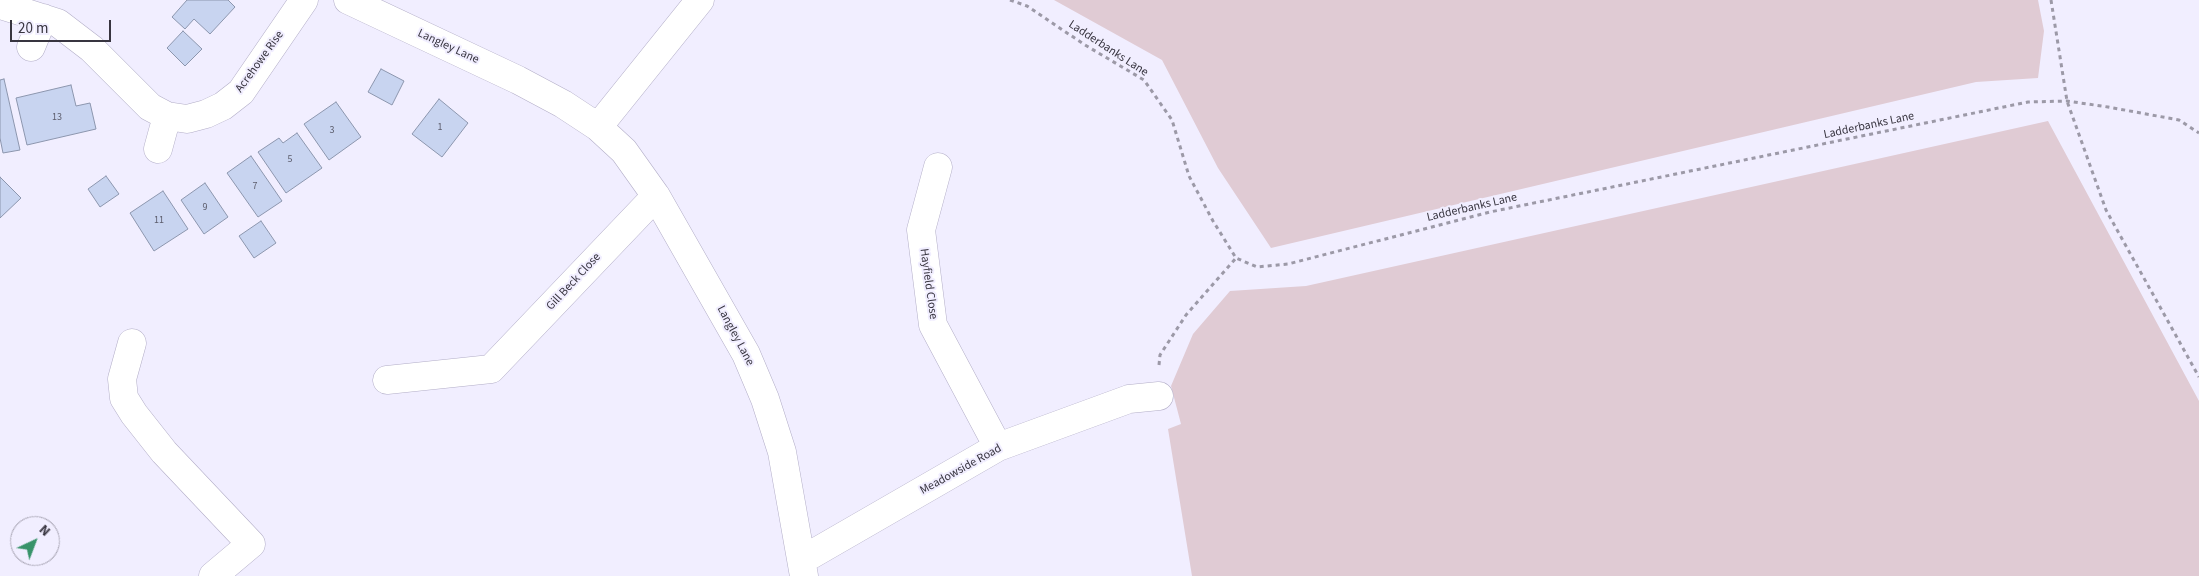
<!DOCTYPE html>
<html>
<head>
<meta charset="utf-8">
<style>
  body { margin:0 }
  #map { position:relative; width:2199px; height:576px; overflow:hidden; background:#f1eeff; font-family:"Source Sans 3",sans-serif }
  canvas { display:block }
  .north { position:absolute; left:10px; top:516px; width:50px; height:50px; box-sizing:border-box; background:#f1eeff; border:1px solid #a7a4b3; border-radius:50%; rotate:43deg; font-size:14px; font-weight:700; line-height:20px; text-align:center; color:#383540 }
  .north::after { content:''; display:block; margin:auto; width:18px; height:22px; background:#38936a; clip-path:polygon(50% 0,100% 100%,50% 72%,0 100%) }
  .scale { position:absolute; left:10px; top:20px; width:101px; height:22px; box-sizing:border-box; border:2px solid #383540; border-top:0; padding-left:6px; font-size:15px; line-height:18px; white-space:nowrap; color:#383540; -webkit-text-stroke:4px #f1eeff; paint-order:stroke }
</style>
</head>
<body>
<div id="map">
<canvas width="2199" height="576"></canvas>
<div class="north">N</div>
<div class="scale">20 m</div>
</div>
<script>
const ctx = document.querySelector('canvas').getContext('2d');
ctx.lineJoin = 'round';
function fillPath(path, color) {
  ctx.fillStyle = color;
  ctx.fill(path, 'evenodd');
}
function poly(rows) {
  const path = new Path2D();
  for (const r of rows) {
    path.moveTo(r[0], r[1]);
    for (let i = 2; i < r.length; i += 2) path.lineTo(r[i], r[i + 1]);
  }
  return path;
}
function stroke(path, color, width, dash) {
  ctx.strokeStyle = color;
  ctx.lineWidth = width;
  ctx.lineCap = dash ? 'butt' : 'round';
  ctx.setLineDash(dash || []);
  ctx.stroke(path);
}
function drawText(font, color, halo, rows, align = 'center') {
  ctx.font = font + ' "Source Sans 3",sans-serif';
  ctx.lineWidth = 4;
  ctx.setLineDash([]);
  ctx.textBaseline = 'middle';
  ctx.strokeStyle = halo;
  ctx.fillStyle = color;
  for (const [text, x, y, turn = 0] of rows) {
    ctx.save();
    ctx.translate(x, y);
    ctx.rotate((+turn || 0) * Math.PI / 180);
    ctx.textAlign = isNaN(turn) ? turn : align;
    if (halo) ctx.strokeText(text, 0, 0);
    ctx.fillText(text, 0, 0);
    ctx.restore();
  }
}
fillPath(poly([
  [1054,0,2038,0,2044,31,2038,78,1976,82,1271,248,1218,168,1162,60],
  [2048,121,2199,401,2199,576,1192,576,1168,429,1181,424,1171,386,1193,334,1230,291,1306,286]
]), '#e0cbd4');
const building = poly([
  [187,0,228,0,235,7,210,34,194,19,185,29,172,17,187,0],
  [183,31,202,49,185,66,167,48,183,31],
  [381,69,404,81,392,105,368,92,381,69],
  [4,79,20,150,3,153,0,138,0,80,4,79],
  [71,85,76,106,90,103,96,129,27,145,16,98,71,85],
  [439,99,468,123,442,157,412,134,439,99],
  [336,102,361,137,329,160,304,124,336,102],
  [297,133,322,168,286,193,258,152,279,138,283,143,297,133],
  [251,156,282,201,258,217,227,173,251,156],
  [106,176,119,194,100,207,88,189,106,176],
  [0,177,21,198,0,218,0,177],
  [205,183,228,217,204,234,181,200,205,183],
  [163,191,188,229,154,251,130,213,163,191],
  [261,221,276,243,254,258,239,236,261,221]
]);
fillPath(building, '#c8d4f0');
stroke(building, '#8c96ae', 1);
const minor = poly([
  [348,0,518,80,563,104,598,127,624,151,656,196,746,354,765,399,782,452,804,576],
  [4,6,58,23,92,49,150,107,167,116,187,119,206,114,223,106,241,92,304,0],
  [31,47,43,18],
  [598,127,700,0],
  [158,149,167,116],
  [938,167,921,230,933,325,998,447],
  [132,343,122,379,124,398,134,414,164,452,251,544,213,576],
  [387,380,491,369,656,196],
  [802,560,998,447,1129,399,1159,396]
]);
stroke(minor, '#b2adc7', 29);
stroke(poly([
  [1010,0,1027,6,1085,45,1144,80,1172,120,1189,176,1213,221,1236,258,1257,267,1288,264,1490,212,2028,102,2067,101,2108,107,2179,120,2199,133],
  [2051,0,2067,101,2106,210,2199,377],
  [1159,365,1160,355,1186,315,1236,258]
]), '#9c99a7', 3, [4, 4]);
stroke(minor, '#fff', 28);
drawText('10px', '#5c5d6c', null, [
  ["13",57,118],
  ["1",440,128],
  ["3",332,131],
  ["5",290,160],
  ["7",255,187],
  ["9",205,208],
  ["11",159,221]
]);
drawText('12px', '#383540', '#f1eeff', [
  ["Langley Lane",448,47,25],
  ["Ladderbanks Lane",1108,49,33],
  ["Acrehowe Rise",260,62,-54],
  ["Ladderbanks Lane",1869,126,-12],
  ["Ladderbanks Lane",1472,208,-13],
  ["Gill Beck Close",574,282,-47],
  ["Hayfield Close",928,284,82],
  ["Langley Lane",735,336,62],
  ["Meadowside Road",961,470,-29]
]);
</script>
</body>
</html>
